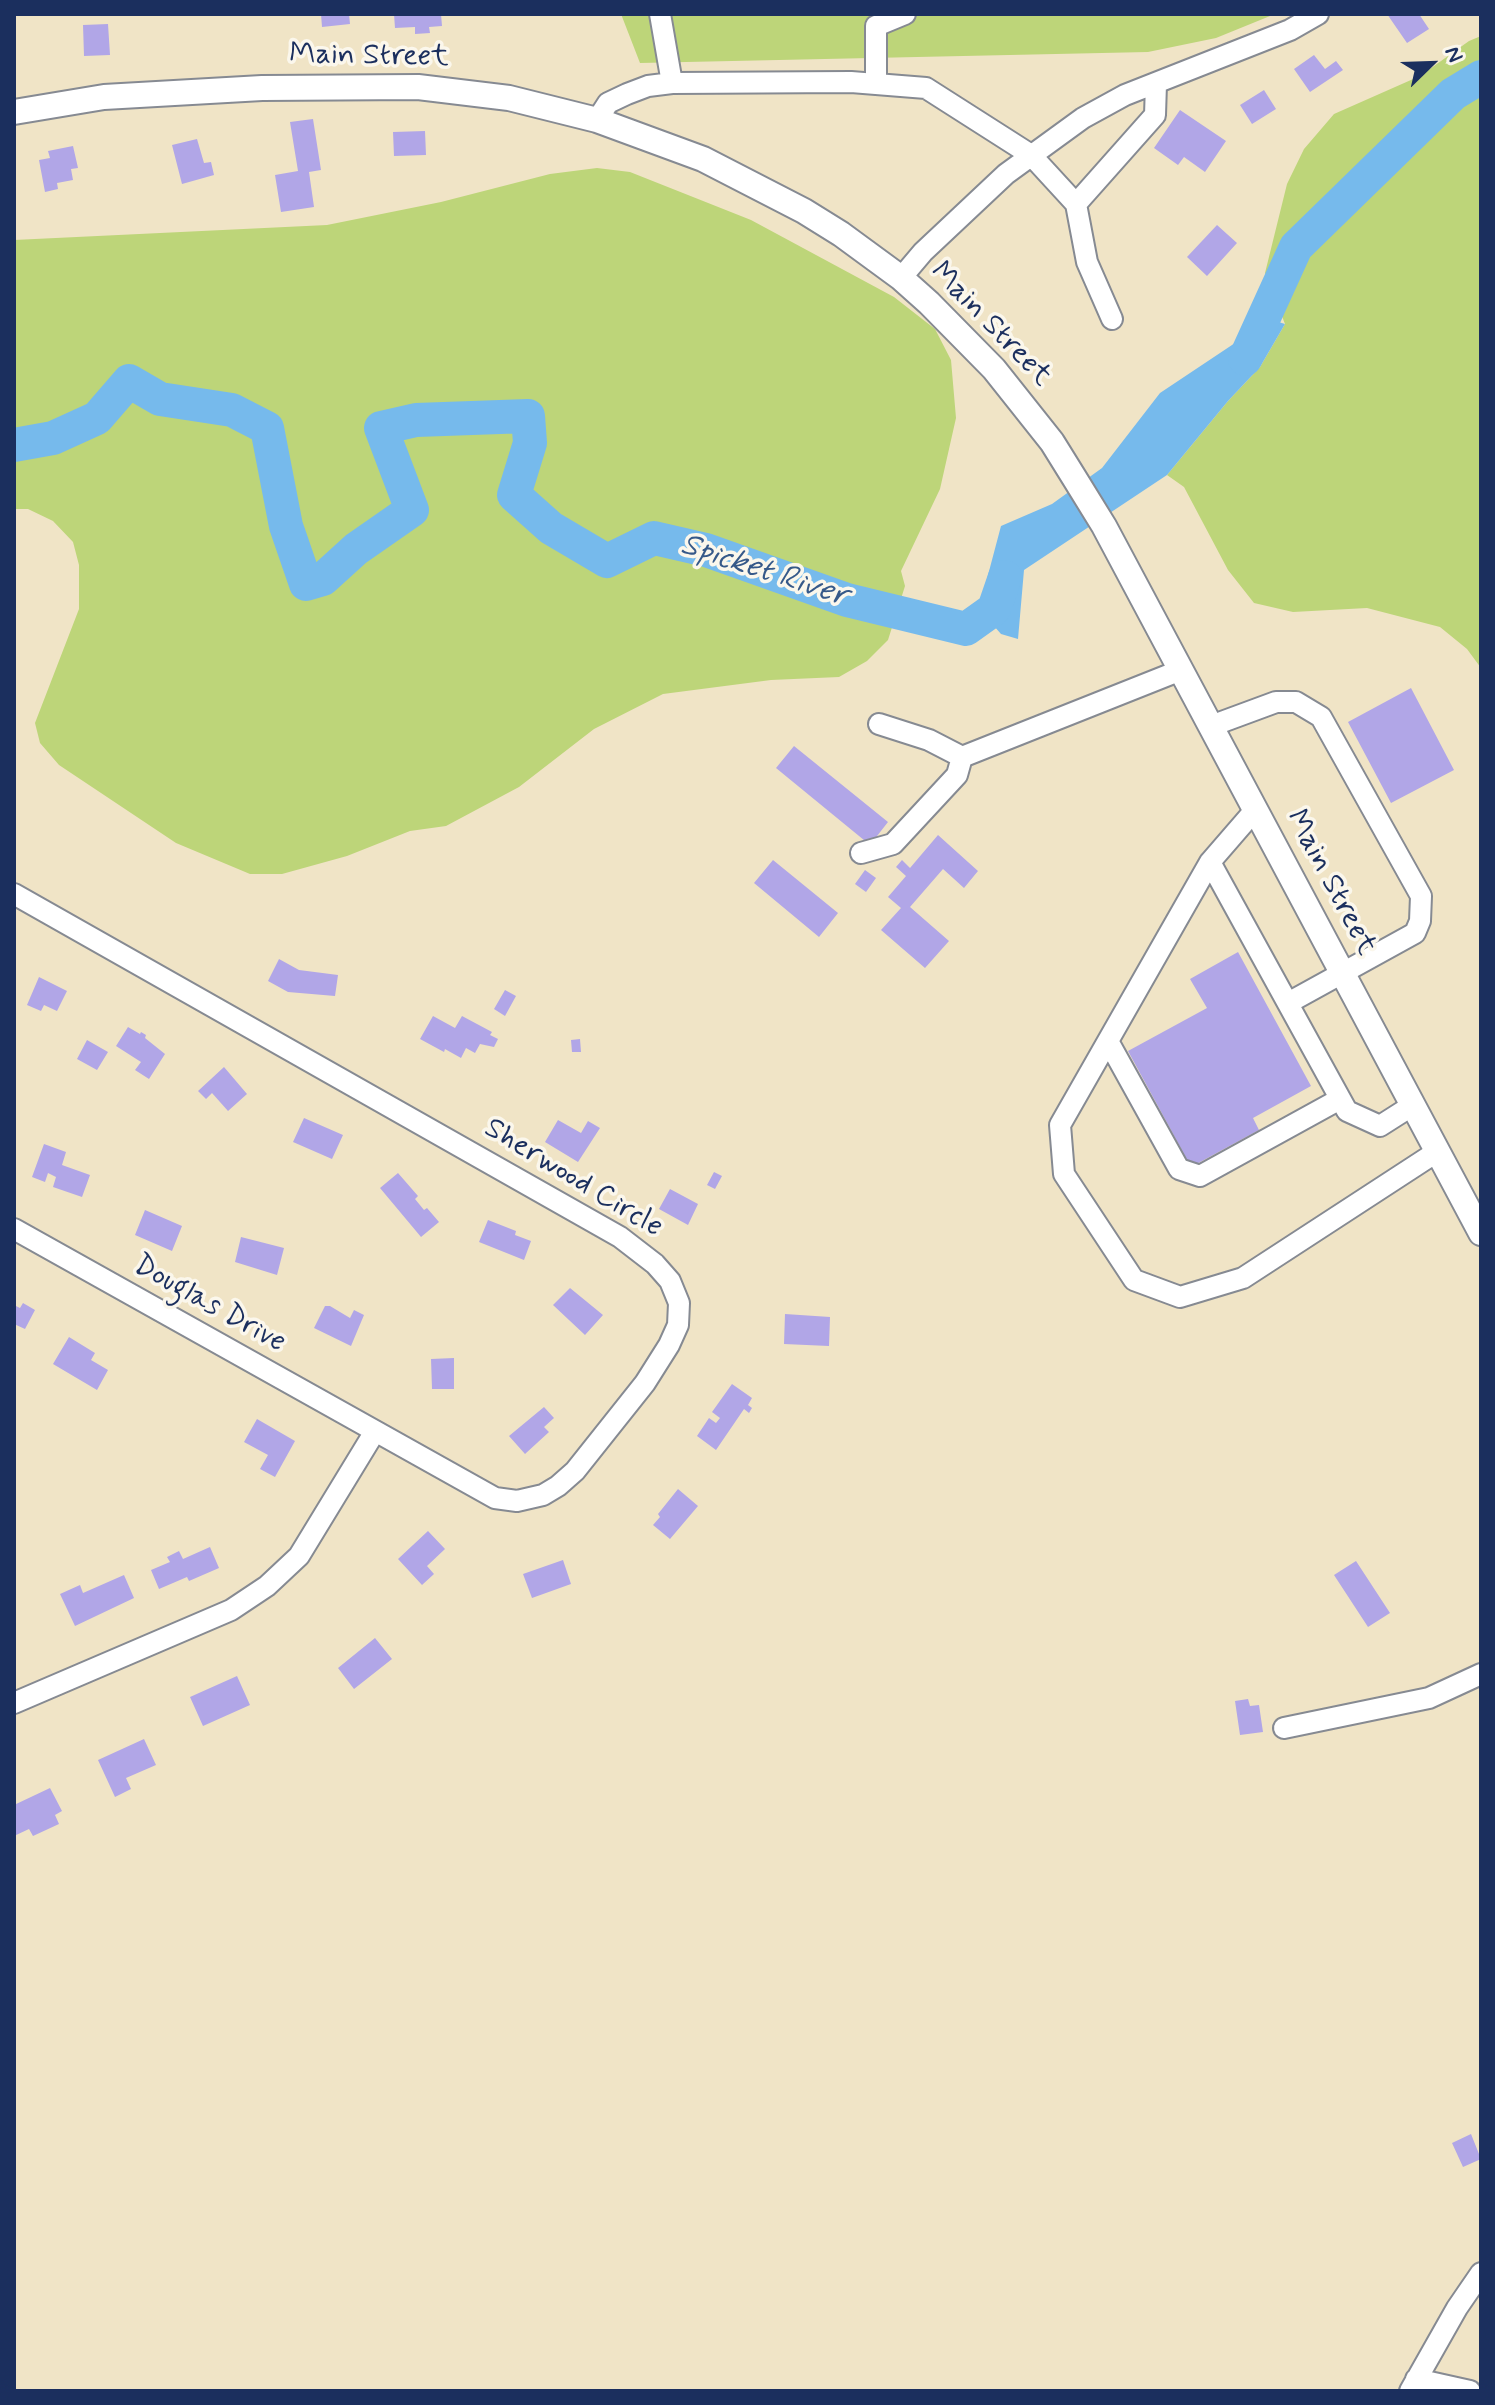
<!DOCTYPE html>
<html>
<head>
<meta charset="utf-8">
<style>
  body { margin:0 }
  #map { position:relative; width:1495px; height:2405px; overflow:hidden; background:#f0e4c6; font-family:Mynerve,sans-serif }
  canvas { display:block }
  .frame { position:absolute; inset:0; border:16px solid #1b2f5e; pointer-events:none }
  .north { position:absolute; left:1391px; top:24px; width:80px; height:80px; -webkit-text-stroke:6px #fbf7ec; paint-order:stroke; rotate:67deg; font-size:22px; font-weight:700; line-height:32px; text-align:center; color:#1b2f5e }
  .north::after { content:''; display:block; margin:auto; width:28px; height:36px; background:#1b2f5e; clip-path:polygon(50% 0,100% 100%,50% 72%,0 100%) }
</style>
</head>
<body>
<div id="map">
<canvas width="1495" height="2405"></canvas>
<div class="frame"></div>
<div class="north">N</div>
</div>
<script>
const ctx = document.querySelector('canvas').getContext('2d');
ctx.lineJoin = 'round';
function fillPath(path, color) {
  ctx.fillStyle = color;
  ctx.fill(path, 'evenodd');
}
function poly(rows) {
  const path = new Path2D();
  for (const r of rows) {
    path.moveTo(r[0], r[1]);
    for (let i = 2; i < r.length; i += 2) path.lineTo(r[i], r[i + 1]);
  }
  return path;
}
function stroke(path, color, width, dash) {
  ctx.strokeStyle = color;
  ctx.lineWidth = width;
  ctx.lineCap = dash ? 'butt' : 'round';
  ctx.setLineDash(dash || []);
  ctx.stroke(path);
}
function drawText(font, color, halo, rows, align = 'center') {
  ctx.font = font + ' Mynerve,sans-serif';
  ctx.lineWidth = 7;
  ctx.setLineDash([]);
  ctx.textBaseline = 'middle';
  ctx.strokeStyle = halo;
  ctx.fillStyle = color;
  for (const [text, x, y, turn = 0] of rows) {
    ctx.save();
    ctx.translate(x, y);
    ctx.rotate((+turn || 0) * Math.PI / 180);
    ctx.textAlign = isNaN(turn) ? turn : align;
    if (halo) ctx.strokeText(text, 0, 0);
    ctx.fillText(text, 0, 0);
    ctx.restore();
  }
}
fillPath(poly([
  [621,14,1275,14,1216,38,1148,52,640,63],
  [1481,36,1481,668,1467,649,1440,627,1367,608,1293,612,1254,603,1228,570,1184,487,1167,475,1228,401,1260,367,1285,324,1265,273,1287,184,1304,149,1334,114,1420,76,1469,41],
  [597,168,630,172,751,220,894,297,935,329,951,360,956,418,940,489,901,571,905,586,888,640,867,661,839,677,771,680,663,694,594,729,519,787,446,826,410,831,347,856,282,874,250,874,176,843,59,765,40,743,35,723,79,609,79,565,73,542,53,521,28,509,14,509,14,240,327,225,441,202,550,174]
]), '#bdd579');
fillPath(poly([
  [1256,315,1285,324,1260,367,1228,401,1167,475,1024,570,1018,639,1001,634,979,609,1001,526,1052,504,1102,468,1160,393,1241,339]
]), '#76baec');
stroke(poly([
  [1245,359,1296,247,1453,94,1481,77],
  [14,445,53,438,97,418,129,381,160,399,232,410,267,428,286,526,306,584,323,579,356,549,412,510,381,428,416,420,528,416,530,443,514,495,551,528,607,561,654,538,706,550,847,600,966,629,994,609,1005,577]
]), '#76baec', 34);
fillPath(poly([
  [321,14,349,14,350,24,322,27],
  [394,14,441,14,442,26,429,27,430,33,415,34,415,27,395,28],
  [1387,14,1419,14,1429,29,1407,43],
  [108,24,110,55,84,56,83,25],
  [1314,55,1325,69,1336,61,1343,70,1310,92,1294,69],
  [1264,90,1276,109,1252,124,1240,105],
  [1180,110,1226,141,1205,172,1184,157,1178,165,1154,148],
  [313,119,321,170,309,172,314,207,281,212,275,175,298,171,290,122],
  [425,131,426,155,394,156,393,132],
  [197,139,204,163,211,162,214,175,182,184,172,145],
  [73,146,78,168,71,169,73,180,57,183,58,189,45,192,39,160,50,158,48,151],
  [1217,225,1237,243,1207,276,1187,257],
  [1411,688,1454,770,1391,803,1348,722],
  [794,746,888,822,870,845,776,768],
  [938,835,978,871,964,888,943,869,910,907,949,941,925,968,881,930,901,908,888,897,906,876,896,867,902,860,910,868],
  [773,860,838,913,819,937,754,883],
  [865,870,876,878,866,892,855,884],
  [1238,952,1311,1086,1253,1118,1259,1130,1191,1167,1128,1051,1207,1008,1190,979],
  [279,959,299,970,338,975,335,996,288,992,268,981],
  [39,977,67,991,57,1011,44,1005,41,1011,27,1005],
  [505,990,516,996,505,1016,494,1009],
  [433,1016,455,1028,462,1016,492,1032,490,1035,498,1039,494,1047,480,1044,475,1053,466,1048,461,1058,445,1049,444,1052,420,1039],
  [128,1027,140,1034,141,1032,146,1035,145,1038,165,1054,149,1079,135,1070,141,1062,116,1046],
  [580,1039,581,1052,572,1052,571,1040],
  [87,1040,108,1052,97,1070,77,1059],
  [224,1067,247,1094,228,1111,212,1093,206,1099,198,1091],
  [304,1118,343,1135,332,1159,293,1142],
  [558,1120,581,1133,588,1121,600,1128,578,1162,545,1142],
  [44,1144,66,1152,62,1165,90,1175,82,1197,53,1187,56,1177,48,1173,45,1182,32,1177],
  [714,1172,722,1176,715,1189,707,1185],
  [398,1173,418,1196,415,1199,424,1210,427,1208,439,1222,421,1237,380,1188],
  [670,1189,698,1204,688,1225,659,1209],
  [145,1210,182,1226,172,1251,135,1235],
  [488,1220,516,1231,515,1235,531,1241,524,1260,479,1242],
  [241,1237,284,1248,277,1275,235,1262],
  [570,1288,603,1315,585,1335,553,1305],
  [23,1303,35,1310,25,1329,14,1324,14,1305,20,1308],
  [325,1306,330,1306,350,1318,354,1310,364,1315,351,1346,314,1328],
  [785,1314,830,1317,829,1346,784,1344],
  [69,1337,95,1353,91,1360,108,1370,97,1390,53,1364],
  [454,1358,454,1389,432,1389,431,1359],
  [732,1384,752,1398,748,1405,752,1408,749,1413,744,1409,716,1450,697,1436,709,1418,716,1423,720,1418,712,1412],
  [544,1407,554,1418,544,1427,549,1432,525,1454,509,1436],
  [257,1419,295,1441,275,1477,260,1469,268,1455,244,1442],
  [678,1489,698,1506,670,1539,653,1525,660,1517,658,1514],
  [428,1531,445,1549,427,1566,434,1574,422,1585,398,1559],
  [210,1547,219,1568,189,1581,187,1577,159,1589,151,1570,170,1562,167,1557,179,1551,183,1559],
  [563,1560,571,1584,532,1598,523,1574],
  [1356,1561,1390,1613,1368,1627,1334,1575],
  [124,1575,134,1598,75,1626,60,1594,80,1585,83,1593],
  [375,1638,392,1659,354,1689,338,1668],
  [237,1676,250,1705,203,1726,190,1697],
  [1248,1699,1250,1706,1259,1705,1263,1732,1240,1735,1235,1701],
  [144,1739,156,1765,126,1778,131,1789,115,1797,98,1760],
  [50,1788,62,1811,55,1815,59,1824,33,1836,29,1829,14,1836,14,1805],
  [1471,2134,1481,2159,1463,2167,1452,2143]
]), '#b1a6e7');
const minor = poly([
  [672,83,851,82,926,88,1031,155,1076,204,1155,115,1156,84],
  [876,84,876,26,905,14],
  [597,120,608,103,627,94,648,86,672,83,660,14],
  [1076,204,1087,262,1112,319],
  [901,278,923,252,1006,174,1083,118,1125,95,1290,30,1318,14],
  [879,724,929,740,962,757],
  [1211,726,1276,702,1296,702,1321,717,1421,896,1420,921,1415,933,1288,1003],
  [1255,810,1210,862,1060,1125,1064,1174,1134,1280,1180,1297,1243,1278,1438,1151],
  [861,853,893,844,957,775,962,757,1181,670],
  [1210,862,1347,1111,1380,1126,1413,1105],
  [14,894,620,1237,655,1264,670,1281,679,1303,678,1325,669,1345,645,1383,575,1471,558,1486,543,1495,517,1501,495,1498,14,1229],
  [1108,1041,1179,1169,1200,1176,1340,1099],
  [14,1703,231,1610,267,1586,299,1556,374,1433],
  [1284,1728,1429,1698,1481,1674],
  [1416,2379,1470,2391],
  [1410,2391,1457,2308,1481,2273]
]);
const major = poly([
  [14,112,104,97,262,88,418,87,509,98,597,120,703,159,804,211,841,234,901,278,929,303,994,369,1052,442,1075,479,1104,526,1481,1233]
]);
stroke(minor, '#868a92', 24);
stroke(major, '#868a92', 28);
stroke(minor, '#fff', 20);
stroke(major, '#fff', 24);
drawText('30px', '#1b2f5e', '#fbf7ec', [
  ["Main Street",369,57,1],
  ["Main Street",990,325,46],
  ["Main Street",1330,883,62],
  ["Sherwood Circle",573,1179,31],
  ["Douglas Drive",209,1305,29]
]);
drawText('italic 32px', '#365989', '#fbf7ec', [
  ["Spicket River",764,572,18]
]);
</script>
</body>
</html>
